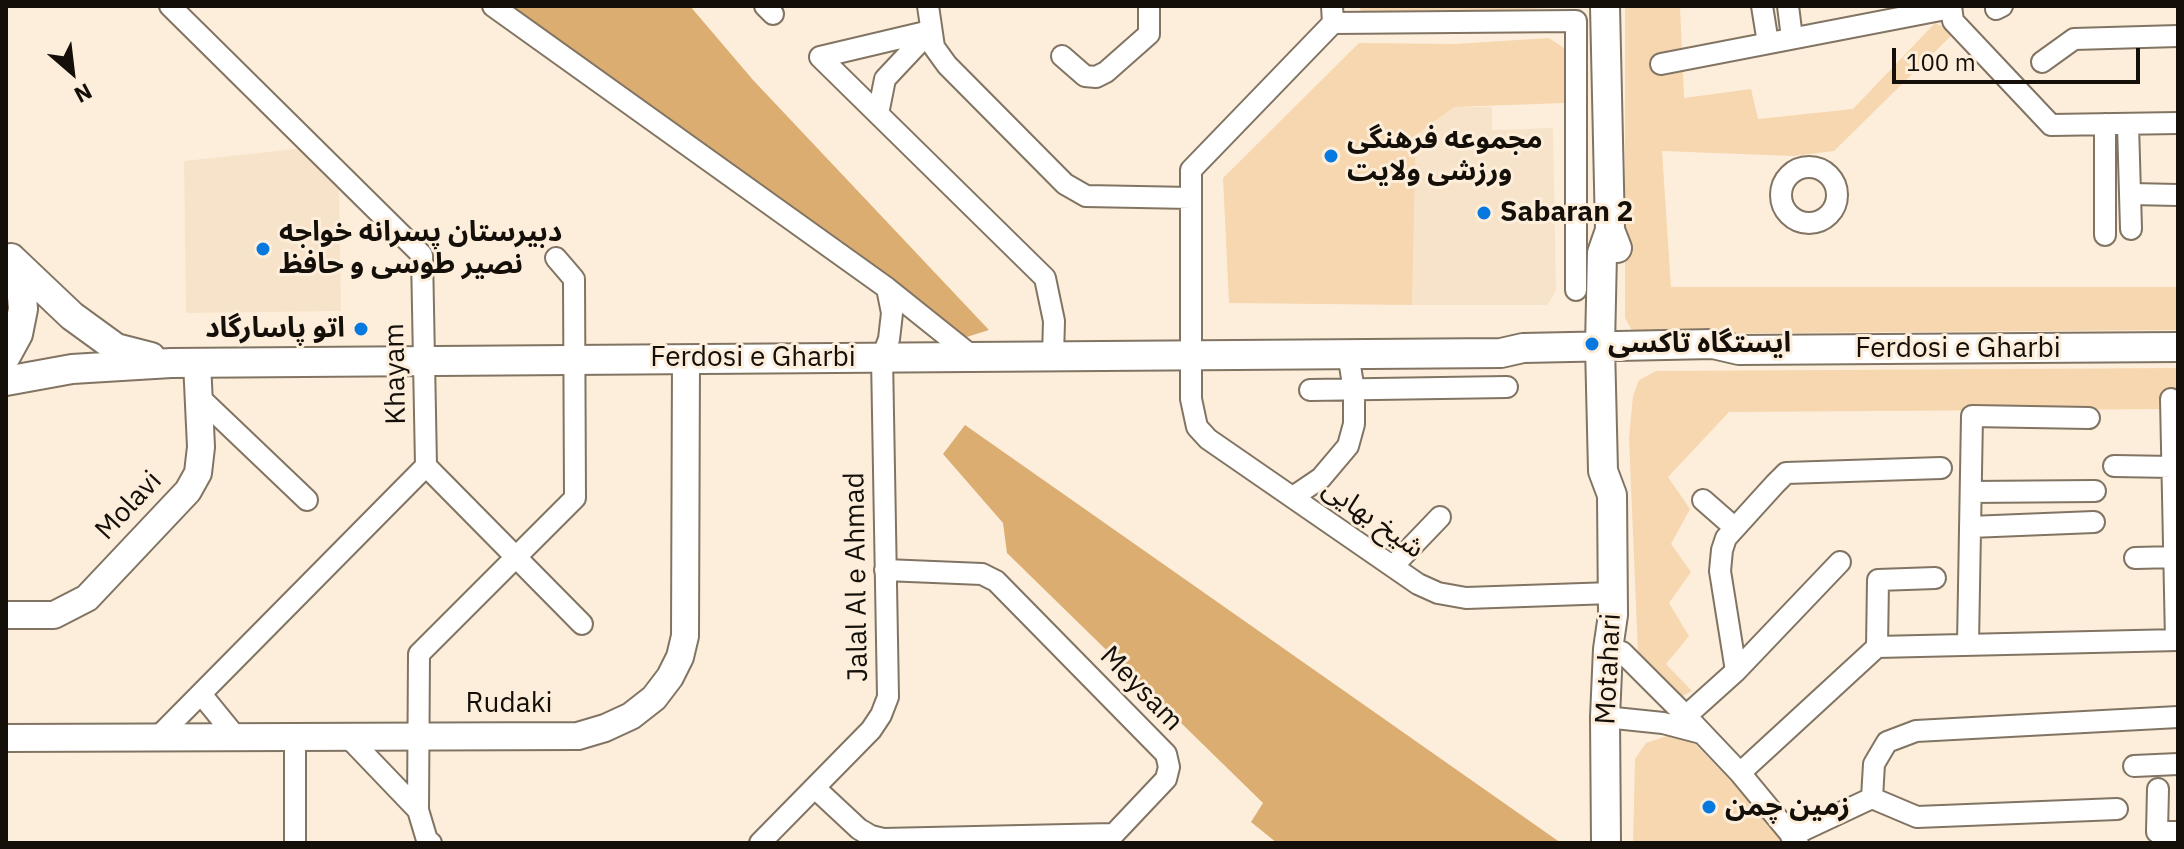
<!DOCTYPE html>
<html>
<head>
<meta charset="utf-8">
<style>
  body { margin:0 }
  #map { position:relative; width:2184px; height:849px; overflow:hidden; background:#fdeedb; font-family:"IBM Plex Sans",sans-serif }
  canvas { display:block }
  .frame { position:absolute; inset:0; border:8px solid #140f09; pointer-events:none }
  .north { position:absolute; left:32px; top:32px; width:80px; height:80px; -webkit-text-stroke:6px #fdeedb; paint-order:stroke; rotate:152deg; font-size:22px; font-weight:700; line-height:32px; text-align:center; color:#140f09 }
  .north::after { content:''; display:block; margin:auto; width:28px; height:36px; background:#140f09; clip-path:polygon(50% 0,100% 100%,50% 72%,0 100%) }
  .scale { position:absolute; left:1892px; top:48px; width:248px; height:36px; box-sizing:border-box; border:4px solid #140f09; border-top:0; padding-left:10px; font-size:24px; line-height:28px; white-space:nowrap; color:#140f09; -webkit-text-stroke:6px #fdeedb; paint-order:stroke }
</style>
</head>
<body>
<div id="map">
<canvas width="2184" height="849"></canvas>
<div class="frame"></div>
<div class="north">N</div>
<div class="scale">100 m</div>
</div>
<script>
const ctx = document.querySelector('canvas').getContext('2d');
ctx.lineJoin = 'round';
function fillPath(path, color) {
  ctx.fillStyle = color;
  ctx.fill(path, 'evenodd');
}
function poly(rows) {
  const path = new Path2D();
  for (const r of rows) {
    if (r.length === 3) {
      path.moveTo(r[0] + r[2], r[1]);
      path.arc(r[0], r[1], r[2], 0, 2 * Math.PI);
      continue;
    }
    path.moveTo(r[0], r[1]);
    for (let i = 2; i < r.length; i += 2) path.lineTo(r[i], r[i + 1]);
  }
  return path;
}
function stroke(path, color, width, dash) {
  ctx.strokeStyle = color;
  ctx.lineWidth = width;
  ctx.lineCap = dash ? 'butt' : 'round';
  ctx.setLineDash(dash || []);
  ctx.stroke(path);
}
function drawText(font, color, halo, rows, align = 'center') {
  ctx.font = font + ' "IBM Plex Sans","Noto Sans Arabic",sans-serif';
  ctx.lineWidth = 6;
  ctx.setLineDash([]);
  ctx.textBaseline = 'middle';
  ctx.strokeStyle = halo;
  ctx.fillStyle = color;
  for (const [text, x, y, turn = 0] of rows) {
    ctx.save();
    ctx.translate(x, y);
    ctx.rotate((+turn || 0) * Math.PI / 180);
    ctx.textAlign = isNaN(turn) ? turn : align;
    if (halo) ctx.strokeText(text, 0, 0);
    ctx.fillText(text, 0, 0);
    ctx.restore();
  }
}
fillPath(poly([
  [1454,107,1492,107,1492,130,1553,128,1556,291,1547,305,1412,305,1416,135],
  [305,148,339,186,341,311,186,313,184,161]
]), '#f7e3ca');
fillPath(poly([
  [1360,6,1550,6,1550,8,1361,17],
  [1625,6,1680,6,1684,98,1751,89,1758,119,1853,109,1935,23,1955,32,1834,151,1793,156,1662,151,1671,287,2178,287,2178,330,1634,334,1625,318],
  [1549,38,1564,48,1564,103,1454,107,1416,135,1412,305,1229,303,1223,178,1359,43,1456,44],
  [2178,368,2178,409,1729,412,1668,477,1690,509,1671,544,1691,572,1669,603,1689,636,1666,664,1692,691,1679,698,1638,654,1629,438,1633,396,1639,380,1656,371],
  [1673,734,1695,744,1790,843,1633,843,1635,759,1646,743]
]), '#f6d7b0');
fillPath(poly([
  [505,6,690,6,753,80,989,330,957,340,719,174,561,69],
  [965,425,1561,843,1277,843,1251,822,1263,803,1007,553,1003,523,943,454]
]), '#dbad70');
const minor = poly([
  [493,6,887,288,972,356],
  [765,6,773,14],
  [928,6,934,47,947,65,1065,184,1086,196,1191,198],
  [1332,6,1333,23,1191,170,1191,399,1197,427,1208,439,1418,584,1438,593,1466,598,1612,593],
  [1762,6,1768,43],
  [1788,6,1792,38],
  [1951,6,1953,21,2051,125,2178,123],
  [1996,9,2002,6],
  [1333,23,1576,21,1576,290],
  [1062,56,1085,76,1096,77,1106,72,1149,34,1149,6],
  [820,57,1045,278,1054,321,1053,356],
  [820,57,930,31,885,79,878,114],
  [2042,62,2074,39,2178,36],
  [1661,64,1951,8],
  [2105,124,2105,235],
  [2128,124,2131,229],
  [1809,195,28],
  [2131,194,2178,195],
  [1310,390,1507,387],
  [199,397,307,500],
  [2171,399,2176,640],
  [426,466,582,624],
  [2114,466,2173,467],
  [1971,492,2095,491],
  [1293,497,1321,478,1348,446,1354,424,1354,391,1348,353],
  [1703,500,1735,528],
  [1970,527,2094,522],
  [2135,558,2175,557],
  [1393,566,1440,517],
  [1968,644,1972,416,2089,418],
  [1877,647,1878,580,1935,578],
  [1608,649,1622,652,1686,716,1740,773,1798,843],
  [1736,671,1720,571,1722,550,1726,538,1775,484,1786,473,1941,468],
  [201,694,236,737],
  [1686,716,1736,671,1840,562],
  [1605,717,1663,723,1701,733],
  [158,737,426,466,422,255,170,6],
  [295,737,295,843],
  [349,738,418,810],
  [2134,766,2178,764],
  [1740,773,1877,647,2178,640],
  [815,788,859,829,871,836,883,839,1114,834,1166,779,1169,767,1166,754,996,581,982,574,885,570],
  [2158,789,2157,832,2178,832],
  [1872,798,1874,764,1887,742,1916,731,2178,717],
  [1791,836,1872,798,1917,817,2117,809],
  [431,843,427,840,418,810,419,654,575,498,574,279,556,258],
  [760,843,871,730,881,715,888,697,882,357,889,339,892,313,887,288]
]);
const tertiary = poly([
  [6,615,54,615,87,598,188,491,198,473,201,447,197,362],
  [6,738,578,736,605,728,631,716,654,698,670,677,680,657,685,636,686,359]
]);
const secondary = poly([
  [1605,6,1610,230,1617,248],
  [13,260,72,316,116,348,151,357],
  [6,356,18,334,23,309,21,285,11,258],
  [6,381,72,369,171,363,1501,353,1523,348,1713,344,1739,350,2178,347],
  [1606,843,1605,717,1608,649,1613,615,1612,495,1603,471,1600,346,1602,253,1610,230]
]);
stroke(minor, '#817463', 24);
stroke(tertiary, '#817463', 30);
stroke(secondary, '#817463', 32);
stroke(minor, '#fff', 20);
stroke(tertiary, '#fff', 26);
stroke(secondary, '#fff', 28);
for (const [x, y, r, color] of [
  [1331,156,8,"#0679e0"],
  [1484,213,8,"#0679e0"],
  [263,249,8,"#0679e0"],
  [361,329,8,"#0679e0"],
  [1592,344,8,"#0679e0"],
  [1709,807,8,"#0679e0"]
]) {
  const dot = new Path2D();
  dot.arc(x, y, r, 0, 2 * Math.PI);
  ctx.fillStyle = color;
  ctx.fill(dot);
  stroke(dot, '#fdeedb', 3);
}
drawText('bold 28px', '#140f09', '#fdeedb', [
  ["مجموعه فرهنگی",1347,140],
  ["ورزشی ولایت",1347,172],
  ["Sabaran 2",1500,213],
  ["دبیرستان پسرانه خواجه",279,233],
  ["نصیر طوسی و حافظ",279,265],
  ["اتو پاسارگاد",345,329,"right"],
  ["ایستگاه تاکسی",1608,344],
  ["زمین چمن",1725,807]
], 'left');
drawText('28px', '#140f09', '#fdeedb', [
  ["Ferdosi e Gharbi",1958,349],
  ["Ferdosi e Gharbi",753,358],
  ["Khayam",396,374,-91],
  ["Molavi",129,506,-47],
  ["شیخ بهایی",1373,519,35],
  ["Jalal Al e Ahmad",857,577,-91],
  ["Motahari",1609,669,-87],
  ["Meysam",1141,689,46],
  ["Rudaki",509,704]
]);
</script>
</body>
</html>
